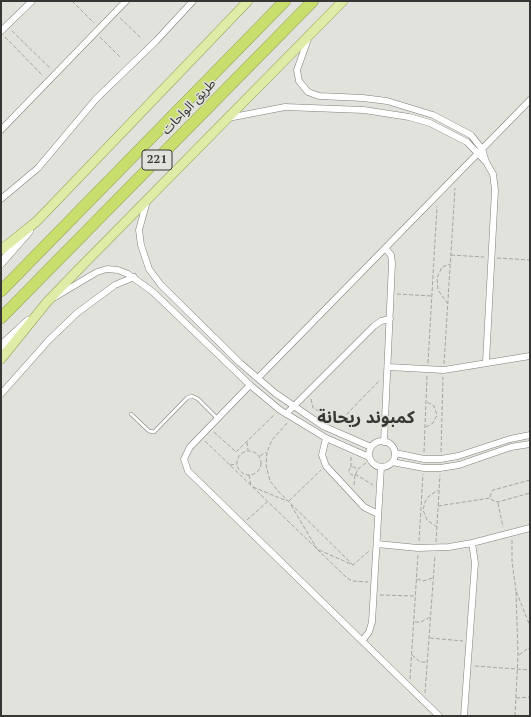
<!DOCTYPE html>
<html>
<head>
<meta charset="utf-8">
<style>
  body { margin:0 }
  #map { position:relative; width:531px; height:717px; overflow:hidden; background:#e0e2db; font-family:"PT Serif",serif }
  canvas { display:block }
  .frame { position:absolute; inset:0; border:2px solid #363734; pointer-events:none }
</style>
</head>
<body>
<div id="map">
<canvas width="531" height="717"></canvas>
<div class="frame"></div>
</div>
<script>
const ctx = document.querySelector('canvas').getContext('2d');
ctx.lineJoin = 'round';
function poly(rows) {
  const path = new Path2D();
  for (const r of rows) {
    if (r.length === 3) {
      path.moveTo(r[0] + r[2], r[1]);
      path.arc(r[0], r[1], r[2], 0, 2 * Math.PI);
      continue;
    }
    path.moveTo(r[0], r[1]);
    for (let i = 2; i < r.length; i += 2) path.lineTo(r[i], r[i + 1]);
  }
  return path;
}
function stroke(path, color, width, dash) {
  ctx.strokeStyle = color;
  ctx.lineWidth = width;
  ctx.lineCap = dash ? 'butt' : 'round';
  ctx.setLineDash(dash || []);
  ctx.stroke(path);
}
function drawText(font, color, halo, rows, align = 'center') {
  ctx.font = font + ' "PT Serif","Noto Sans Arabic",serif';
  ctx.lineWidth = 3;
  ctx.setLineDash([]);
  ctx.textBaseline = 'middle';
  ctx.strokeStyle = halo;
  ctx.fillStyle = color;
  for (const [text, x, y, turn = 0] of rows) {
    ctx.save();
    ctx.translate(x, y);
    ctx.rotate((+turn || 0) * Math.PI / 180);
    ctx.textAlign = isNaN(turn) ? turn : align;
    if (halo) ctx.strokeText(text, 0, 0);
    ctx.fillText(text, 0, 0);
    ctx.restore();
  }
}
const lane = poly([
  [131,414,149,431,154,432,187,398,192,396,198,399,217,418]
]);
const street = poly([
  [1,31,32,1],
  [308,39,297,70,299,81,308,92,319,96,363,98,387,101,433,115,471,135,482,149,486,162],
  [228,118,285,107,364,110,409,117,430,123,467,142,486,162,493,174,495,190,486,362],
  [1,130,126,1],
  [1,199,38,168,96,99,156,41,193,1],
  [147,201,139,230,141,245,149,269,161,285,240,363,275,393,323,426,371,447],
  [55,297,97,272,107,269,118,270,128,274,153,292,250,385,280,410,326,438,369,457],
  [388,367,444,370,530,356],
  [258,378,530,100],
  [250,385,190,447,184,459,188,471,439,716],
  [1,394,49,340,77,313,115,285,134,277],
  [286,414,374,326,381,321,390,319],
  [326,438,322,455,326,466,364,507,378,514],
  [382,454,13],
  [384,442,392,263,391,255,385,248],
  [395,453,424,459,441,459,458,456,510,439,530,435],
  [392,462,424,468,440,468,459,465,511,447,530,444],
  [377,544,418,548,449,547,472,543,530,528],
  [362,641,369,632,372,622,381,467],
  [464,716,475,563,472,543]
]);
const secondary = poly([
  [1,263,29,231],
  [1,346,28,321]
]);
const primary = poly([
  [1,250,37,221,248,1],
  [1,359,47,302,73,275,343,1]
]);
const highway = poly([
  [1,291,285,1],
  [1,318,313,1]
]);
stroke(lane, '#7f807b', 4);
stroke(street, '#7f807b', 7);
stroke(secondary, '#7f807b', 9);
stroke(primary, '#95a459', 10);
stroke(highway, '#95a459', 12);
stroke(poly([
  [72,1,94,23],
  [120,18,141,38],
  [12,31,51,69],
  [5,37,43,76],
  [100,37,121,58],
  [451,255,484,257],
  [497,258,530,260],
  [397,294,432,296],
  [448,304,438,290,437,278,442,267,450,264],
  [428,363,437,206],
  [444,364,455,188],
  [311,399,313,408,335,420,341,420,380,380],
  [287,423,272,440,267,452,266,465,270,481,279,492,353,565],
  [426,427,433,423,437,415,434,406,427,402],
  [214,432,236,452,275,414],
  [205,441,347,578,352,581,368,582],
  [247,442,248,450],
  [249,463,12],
  [424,452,427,376],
  [441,452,443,377],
  [260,456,266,452],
  [351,457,351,467],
  [230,465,237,464],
  [353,471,4],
  [358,469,366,463],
  [355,474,373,485],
  [249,475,251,486],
  [530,480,493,490,490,496,492,500,498,502,530,493],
  [354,485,355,475],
  [253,487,287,501],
  [289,501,321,470],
  [498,503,503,527],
  [291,505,317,549],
  [438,506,490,498],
  [247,520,267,502],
  [437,527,427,520,423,510,425,502,429,496,438,490],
  [512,540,512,562,516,591],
  [419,541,423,474],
  [436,542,440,475],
  [319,550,353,565,369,551],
  [417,579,423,581,433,578],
  [380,595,415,596],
  [415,622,421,622,430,617],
  [430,638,463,641],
  [529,648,530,653],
  [412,655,420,662,427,662],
  [519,655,530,647],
  [475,666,530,670],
  [410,679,418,554],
  [425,693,435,555],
  [516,698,530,697],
  [515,716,518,655,516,591,530,626]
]), '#a3a59f', 1, [4, 2]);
stroke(lane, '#fff', 3);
stroke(street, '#fff', 6);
stroke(secondary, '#fff', 8);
stroke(primary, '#deeca7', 9);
stroke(highway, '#c8df6d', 11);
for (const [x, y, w] of [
  [157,160,30]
]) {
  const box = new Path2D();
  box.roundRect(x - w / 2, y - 10, w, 20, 3);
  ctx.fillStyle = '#e0e2db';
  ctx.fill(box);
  stroke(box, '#363734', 1);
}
drawText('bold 12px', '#363734', null, [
  ["221",157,160]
]);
drawText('13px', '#363734', '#e0e2db', [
  ["طريق الواحات",189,107,-46]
]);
drawText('bold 17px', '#363734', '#e0e2db', [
  ["كمبوند ريحانة",366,418]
]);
</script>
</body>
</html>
